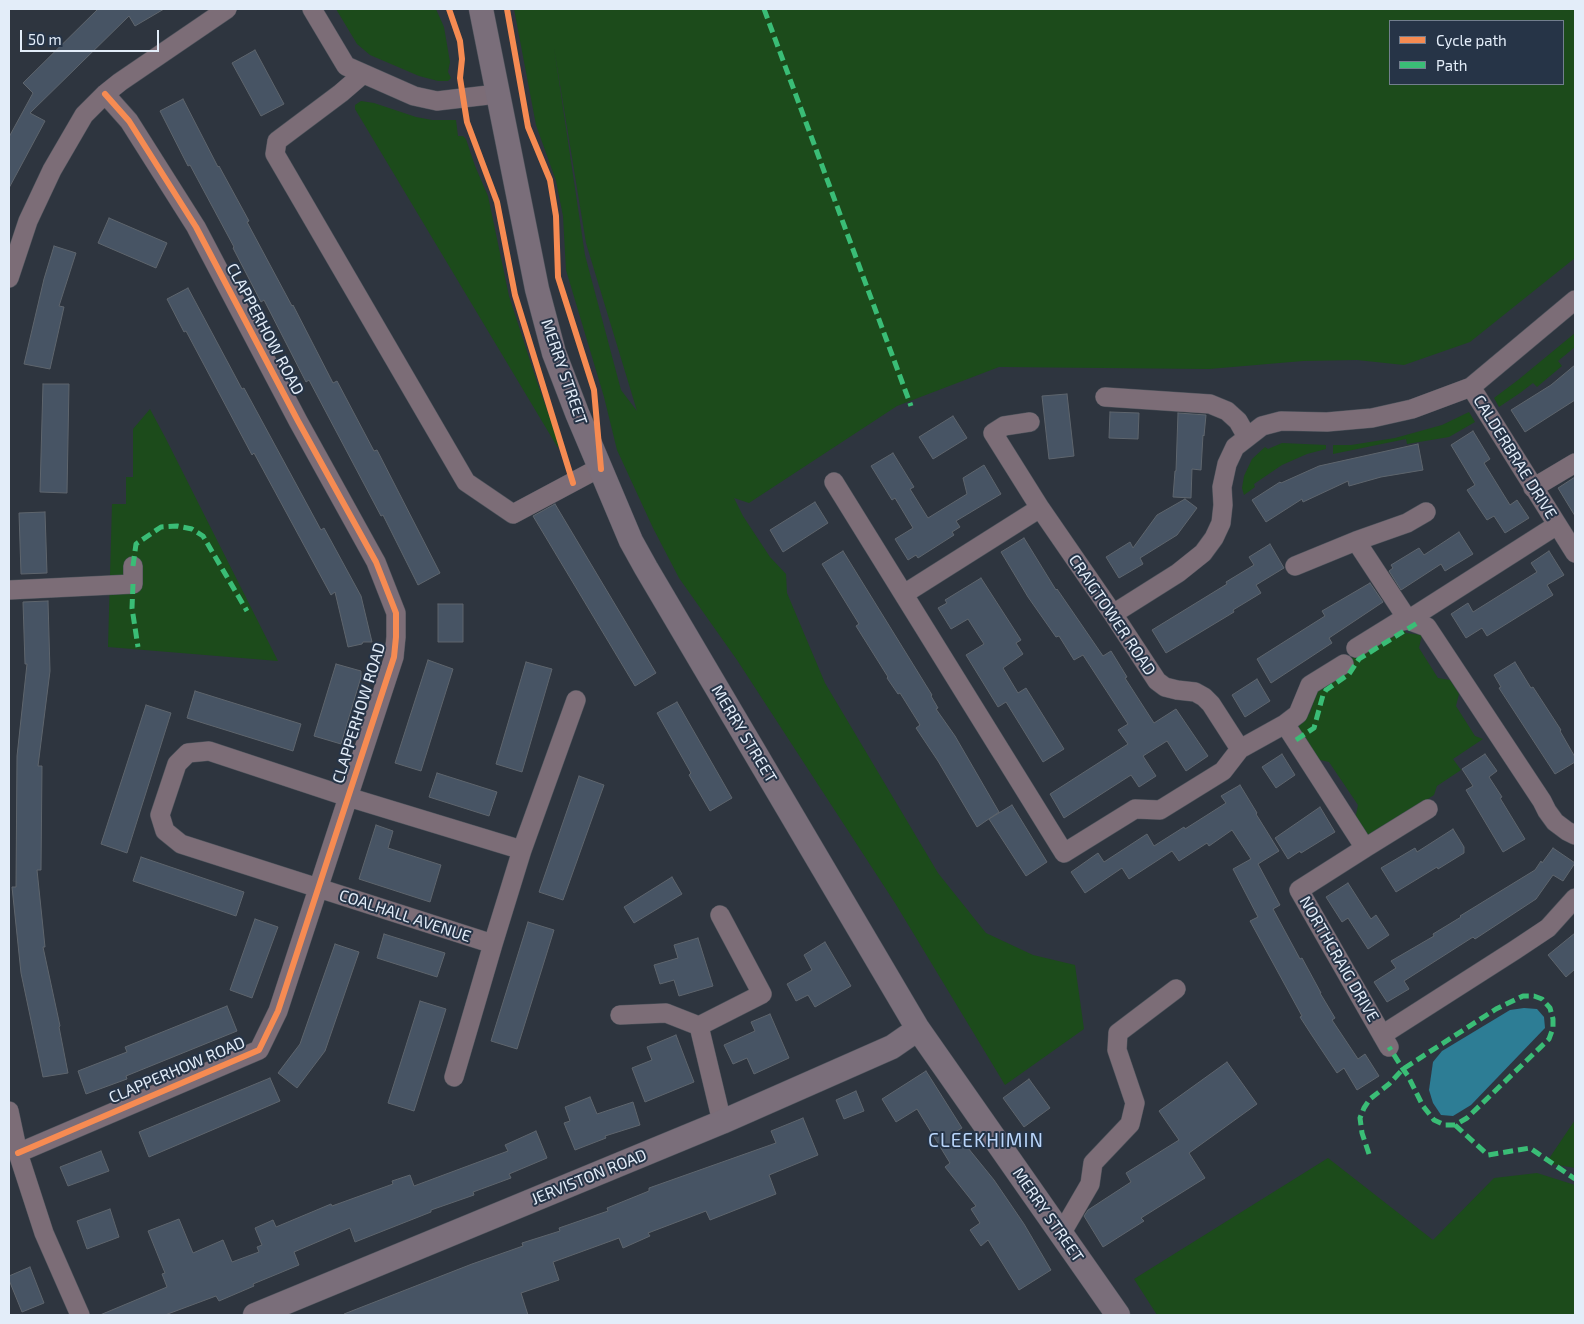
<!DOCTYPE html>
<html>
<head>
<meta charset="utf-8">
<style>
  body { margin:0 }
  #map { position:relative; width:1584px; height:1324px; overflow:hidden; background:#2e353f; font-family:"Exo 2",sans-serif }
  canvas { display:block }
  .frame { position:absolute; inset:0; border:10px solid #e3edf9; pointer-events:none }
  .legend { position:absolute; left:1389px; top:20px; width:175px; height:65px; box-sizing:border-box; background:#263447; border:1px solid #727e8e; margin:0; padding:6px 9px; list-style:none; font-size:15px; color:#e3edf9 }
  .legend li { display:flex; align-items:center; gap:10px; height:25px }
  .legend b { width:25px; border:1px solid #727e8e }
  .scale { position:absolute; left:20px; top:30px; width:139px; height:22px; box-sizing:border-box; border:2px solid #e3edf9; border-top:0; padding-left:6px; font-size:15px; line-height:18px; white-space:nowrap; color:#e3edf9; -webkit-text-stroke:4px #263447; paint-order:stroke }
</style>
</head>
<body>
<div id="map">
<canvas width="1584" height="1324"></canvas>
<div class="frame"></div>
<ul class="legend">
<li><b style="height:6px;background:#f68b52"></b>Cycle path</li>
<li><b style="height:6px;background:#3abd76"></b>Path</li>
</ul>
<div class="scale">50 m</div>
</div>
<script>
const ctx = document.querySelector('canvas').getContext('2d');
ctx.lineJoin = 'round';
function fillPath(path, color) {
  ctx.fillStyle = color;
  ctx.fill(path, 'evenodd');
}
function poly(rows) {
  const path = new Path2D();
  for (const r of rows) {
    path.moveTo(r[0], r[1]);
    for (let i = 2; i < r.length; i += 2) path.lineTo(r[i], r[i + 1]);
  }
  return path;
}
function stroke(path, color, width, dash) {
  ctx.strokeStyle = color;
  ctx.lineWidth = width;
  ctx.lineCap = dash ? 'butt' : 'round';
  ctx.setLineDash(dash || []);
  ctx.stroke(path);
}
function drawText(font, color, halo, rows, align = 'center') {
  ctx.font = font + ' "Exo 2",sans-serif';
  ctx.lineWidth = 4;
  ctx.setLineDash([]);
  ctx.textBaseline = 'middle';
  ctx.strokeStyle = halo;
  ctx.fillStyle = color;
  for (const [text, x, y, turn = 0] of rows) {
    ctx.save();
    ctx.translate(x, y);
    ctx.rotate((+turn || 0) * Math.PI / 180);
    ctx.textAlign = isNaN(turn) ? turn : align;
    if (halo) ctx.strokeText(text, 0, 0);
    ctx.fillText(text, 0, 0);
    ctx.restore();
  }
}
fillPath(poly([
  [336,9,436,9,444,27,450,62,448,72,451,78,448,81,438,81,419,76,370,55,357,44],
  [514,9,1575,9,1575,258,1470,342,1404,365,1357,360,1303,361,1209,369,999,367,897,406,749,503,734,498,743,516,770,557,786,574,787,593,825,683,938,873,986,933,1033,955,1075,965,1084,1029,1005,1085,895,903,737,660,679,578,653,528,617,450,604,397,566,270,563,216,556,181,536,125],
  [1390,21,1563,21,1563,84,1390,84],
  [554,48,586,243,637,411,621,390,585,255],
  [361,101,374,103,416,117,432,120,456,120,458,136,463,136,466,139,475,166,488,196,509,296,536,379,558,441,558,448,355,109,355,105],
  [1575,333,1575,347,1558,361,1562,366,1537,387,1533,383,1520,393,1499,407,1494,398,1518,380],
  [150,409,165,437,278,661,108,647,112,504,126,504,126,477,133,477,133,429],
  [1469,412,1475,422,1449,437,1407,444,1406,439,1333,454,1333,445,1351,445,1395,438,1442,425],
  [1282,443,1326,445,1326,449,1307,454,1282,465,1254,484,1255,487,1244,495,1242,488,1244,476,1252,459,1265,447,1268,449],
  [1402,627,1406,633,1422,635,1419,648,1438,678,1450,680,1459,694,1456,706,1475,736,1483,739,1453,759,1461,770,1437,786,1434,795,1373,835,1365,835,1355,820,1358,805,1329,762,1316,759,1298,730,1300,721,1310,713,1318,687,1350,659],
  [1575,1120,1575,1168,1546,1163],
  [1328,1158,1433,1240,1494,1178,1537,1173,1575,1185,1575,1315,1157,1315,1134,1279]
]), '#1c4b1b');
fillPath(poly([
  [1524,1008,1537,1009,1544,1017,1545,1028,1471,1105,1453,1116,1441,1115,1433,1103,1429,1090,1433,1062,1442,1051,1510,1010]
]), '#2d7d95');
const building = poly([
  [98,9,164,9,135,26,129,16,30,113,45,121,9,188,9,137,33,93,23,83,98,9],
  [255,50,284,104,261,116,232,63,255,50],
  [183,99,218,167,219,166,249,221,247,222,292,306,293,305,333,383,337,381,374,451,377,450,440,573,418,585,383,515,381,516,309,380,306,382,264,300,261,302,233,248,234,247,190,165,188,166,160,111,183,99],
  [109,218,167,243,156,268,98,243,109,218],
  [54,246,76,253,59,306,64,307,50,369,24,364,44,279,54,246],
  [188,288,242,389,244,388,321,530,324,528,361,596,372,642,363,642,362,644,348,647,335,592,331,595,254,453,252,455,186,331,184,332,167,299,188,288],
  [1575,365,1575,400,1525,432,1511,410,1551,385,1575,365],
  [43,384,69,384,67,493,40,492,43,384],
  [1067,394,1074,456,1049,459,1042,396,1067,394],
  [1110,412,1139,413,1138,439,1109,438,1110,412],
  [1178,413,1206,415,1204,436,1203,435,1201,470,1192,469,1191,498,1173,497,1175,471,1176,471,1178,413],
  [953,416,967,438,933,459,919,437,953,416],
  [1473,431,1490,459,1484,463,1510,505,1517,500,1529,518,1505,533,1494,516,1487,520,1467,490,1475,485,1451,445,1473,431],
  [1418,444,1423,470,1381,477,1349,486,1348,481,1303,502,1302,499,1266,522,1252,500,1280,482,1281,483,1319,466,1418,444],
  [893,453,914,487,910,489,928,518,967,494,963,478,984,465,1001,494,956,521,960,527,952,532,954,535,918,558,916,555,908,560,895,539,913,528,895,498,892,500,871,466,893,453],
  [1575,477,1575,516,1558,488,1575,477],
  [1185,499,1197,508,1177,535,1140,558,1143,564,1119,578,1106,557,1130,542,1133,548,1157,515,1185,499],
  [815,502,828,523,783,552,770,530,815,502],
  [555,504,656,673,635,686,533,516,555,504],
  [45,512,47,573,21,574,19,513,45,512],
  [1459,532,1473,554,1445,571,1441,564,1401,590,1389,571,1393,568,1391,565,1419,548,1424,555,1459,532],
  [1024,538,1056,590,1057,589,1103,656,1111,651,1127,677,1125,678,1154,723,1176,709,1208,756,1186,771,1167,741,1143,756,1156,776,1139,787,1131,775,1064,818,1050,794,1128,744,1118,730,1128,724,1083,655,1074,660,1059,636,1056,637,1028,597,1001,552,1024,538],
  [1270,544,1284,568,1256,585,1261,593,1233,610,1234,612,1166,653,1152,630,1227,584,1226,582,1254,565,1249,557,1270,544],
  [843,551,932,695,931,696,938,708,936,709,955,736,999,812,977,827,938,761,916,728,920,725,900,693,898,694,887,678,888,677,856,626,859,624,822,564,843,551],
  [1549,551,1564,575,1547,585,1553,595,1487,636,1482,628,1466,638,1451,614,1468,603,1473,612,1537,572,1531,563,1549,551],
  [981,578,1021,640,1016,643,1023,654,1003,668,1018,693,1026,688,1064,749,1043,762,1006,702,998,707,966,655,984,644,968,619,951,629,938,608,947,603,945,600,981,578],
  [1370,583,1383,602,1329,638,1332,643,1271,683,1257,659,1325,616,1322,611,1370,583],
  [48,601,50,671,38,766,42,766,41,870,37,870,45,947,43,947,60,1026,59,1027,68,1073,43,1077,21,973,12,887,16,887,17,756,27,664,25,664,23,602,48,601],
  [438,604,463,604,463,642,438,642,438,604],
  [428,660,453,669,421,771,395,763,428,660],
  [526,662,552,669,522,772,496,764,526,662],
  [1515,662,1531,688,1533,687,1561,730,1560,731,1575,757,1575,762,1555,774,1499,688,1501,687,1494,675,1515,662],
  [336,664,361,671,361,677,341,744,314,736,336,664],
  [1257,679,1270,701,1245,717,1232,695,1257,679],
  [195,691,301,724,293,751,187,718,195,691],
  [677,702,732,798,710,811,689,775,691,773,657,713,677,702],
  [146,705,171,713,127,853,101,844,146,705],
  [1282,754,1295,775,1276,788,1262,767,1282,754],
  [1485,754,1497,771,1489,777,1502,797,1500,798,1525,839,1503,852,1466,790,1473,786,1462,769,1485,754],
  [437,773,497,792,489,816,429,797,437,773],
  [579,776,604,785,563,900,539,892,579,776],
  [1240,785,1257,813,1256,814,1279,851,1258,864,1280,905,1273,909,1300,959,1302,958,1321,993,1320,993,1335,1018,1332,1020,1358,1059,1365,1054,1379,1076,1357,1090,1344,1068,1337,1073,1311,1034,1300,1017,1302,1016,1250,921,1258,917,1233,869,1251,859,1232,830,1209,846,1207,843,1179,861,1172,851,1129,879,1122,868,1085,893,1071,872,1098,853,1104,862,1147,834,1154,846,1184,827,1185,829,1226,803,1221,796,1240,785],
  [1012,805,1047,862,1026,876,989,819,1012,805],
  [1320,807,1335,832,1301,853,1300,851,1288,859,1275,838,1320,807],
  [376,825,393,831,388,848,441,865,430,902,359,879,376,825],
  [1453,829,1464,847,1464,853,1438,869,1437,867,1396,892,1381,868,1415,848,1417,852,1453,829],
  [1553,848,1575,863,1563,881,1553,875,1536,899,1475,939,1473,937,1404,981,1409,989,1387,1002,1374,982,1396,968,1391,961,1434,936,1433,934,1461,917,1460,916,1535,870,1541,861,1542,863,1553,848],
  [141,857,244,892,236,916,133,881,141,857],
  [672,877,682,894,634,923,624,907,672,877],
  [1348,883,1371,919,1376,915,1389,935,1368,949,1348,918,1342,922,1326,897,1348,883],
  [255,919,278,927,252,998,230,990,255,919],
  [528,922,554,930,517,1049,491,1041,528,922],
  [1575,933,1575,969,1566,977,1548,955,1575,933],
  [384,934,445,953,437,977,377,958,384,934],
  [698,938,713,986,679,996,674,980,660,984,654,965,678,958,674,945,698,938],
  [825,942,851,986,815,1007,808,995,796,1001,787,984,812,970,804,955,825,942],
  [335,944,359,952,325,1051,297,1088,278,1073,300,1044,335,944],
  [420,1001,446,1009,414,1111,388,1103,420,1001],
  [227,1006,237,1031,126,1076,127,1079,86,1094,78,1071,127,1052,125,1047,227,1006],
  [770,1014,789,1058,754,1074,747,1058,733,1064,724,1045,755,1031,751,1022,770,1014],
  [676,1035,694,1082,645,1102,632,1068,652,1060,647,1047,676,1035],
  [1227,1062,1257,1104,1189,1153,1205,1178,1141,1218,1144,1221,1103,1247,1084,1216,1088,1210,1131,1182,1126,1173,1179,1140,1159,1111,1227,1062],
  [926,1071,962,1128,955,1132,994,1180,1024,1224,1051,1270,1019,1290,988,1240,981,1246,970,1230,980,1223,971,1209,976,1206,945,1167,950,1163,917,1109,896,1122,882,1099,926,1071],
  [270,1078,280,1101,149,1157,139,1132,270,1078],
  [1029,1079,1050,1108,1024,1127,1003,1098,1029,1079],
  [856,1091,864,1111,844,1119,836,1100,856,1091],
  [590,1097,597,1114,633,1102,640,1125,605,1136,606,1138,575,1150,564,1123,570,1121,565,1107,590,1097],
  [803,1118,818,1155,769,1175,776,1194,710,1220,706,1211,648,1233,650,1236,623,1248,619,1238,553,1262,559,1280,521,1293,528,1315,344,1315,344,1314,472,1264,523,1246,522,1243,560,1231,559,1228,608,1211,607,1208,649,1191,649,1188,776,1143,771,1131,803,1118],
  [536,1131,547,1158,509,1174,511,1178,473,1192,474,1195,431,1210,431,1212,355,1242,350,1228,294,1252,299,1265,253,1284,254,1286,219,1301,216,1296,165,1315,100,1315,167,1287,162,1274,165,1273,148,1231,179,1219,193,1253,223,1240,232,1262,259,1252,257,1247,262,1245,255,1228,273,1220,276,1227,331,1204,332,1206,393,1184,392,1181,410,1175,414,1186,508,1151,505,1145,536,1131],
  [101,1151,109,1171,68,1186,60,1167,101,1151],
  [110,1209,119,1237,87,1249,77,1221,110,1209],
  [30,1267,44,1303,22,1312,9,1280,9,1276,30,1267]
]);
fillPath(building, '#475464');
stroke(building, '#5e656d', 1);
const minor = poly([
  [312,9,346,66,414,96,437,101,497,94],
  [363,74,341,93,277,141,275,154,466,482,513,514,601,467],
  [9,278,28,221,52,170,84,115,105,94,120,82,227,9],
  [1471,387,1575,553],
  [1105,397,1210,404,1227,411,1238,421,1247,437],
  [1030,422,1004,426,993,433,1040,508],
  [834,482,1064,853,1135,809,1160,810,1223,771,1240,749,1211,704,1204,697,1195,692,1177,690,1165,687,1157,681,1113,614,1040,508,904,594],
  [1533,488,1575,463],
  [1557,525,1408,620,1427,627,1542,801,1547,811,1555,822,1567,831,1575,835],
  [1356,541,1407,523,1426,512],
  [1295,566,1356,541,1408,620,1398,622,1356,648],
  [9,590,133,584,133,566],
  [1113,614,1178,573,1203,553,1214,538,1221,523,1223,505,1222,487,1227,464,1235,447,1262,426,1281,421,1327,422,1372,418,1412,409,1471,387,1575,300],
  [1285,724,1298,714,1310,685,1344,664],
  [1240,749,1285,724,1365,848,1299,890,1389,1047],
  [1365,848,1428,809],
  [720,915,762,994,699,1026,722,1122],
  [493,944,181,844,165,831,160,815,177,764,188,753,209,751,348,797,522,850],
  [620,1015,666,1013,699,1026],
  [1382,1035,1515,950,1548,928,1575,898],
  [454,1077,493,944,522,850,576,700],
  [9,1111,18,1153,44,1233,80,1315],
  [18,1153,259,1050,278,1011,394,657,396,637,396,613,376,562,298,421,196,227,129,121,105,94],
  [1061,1234,1090,1184,1093,1163,1130,1124,1135,1103,1117,1050,1118,1033,1176,989]
]);
const major = poly([
  [481,9,537,289,554,353,577,413,631,541,646,568,918,1029,1118,1315],
  [255,1315,722,1122,892,1047,918,1029]
]);
stroke(minor, '#4d535b', 20);
stroke(major, '#4d535b', 25);
stroke(minor, '#7c6d77', 19);
stroke(major, '#7a6e7a', 24);
stroke(poly([
  [764,9,911,406],
  [133,566,136,544,161,527,177,526,192,529,203,536,247,611],
  [133,584,132,608,138,647],
  [1296,740,1314,728,1323,695,1326,690,1349,674,1359,659,1417,623],
  [1455,1125,1488,1155,1530,1148,1575,1179],
  [1369,1154,1362,1133,1360,1118,1364,1108,1370,1099,1389,1084,1403,1069,1496,1009,1523,996,1534,996,1542,999,1550,1008,1553,1019,1553,1028,1549,1039,1467,1118,1455,1125,1445,1125,1434,1120,1423,1106,1408,1076,1403,1069,1389,1047]
]), '#3abd76', 5, [10, 5]);
stroke(poly([
  [449,9,460,41,462,59,460,78,467,122,497,202,515,295,573,483],
  [507,9,528,127,550,180,556,216,558,277,594,390,601,469],
  [18,1153,259,1050,278,1011,394,657,396,637,396,613,376,562,298,421,196,227,129,121,105,94]
]), '#f68b52', 6);
drawText('16px', '#e3edf9', '#263447', [
  ["CLAPPERHOW ROAD",265,329,62],
  ["MERRY STREET",564,372,71],
  ["CALDERBRAE DRIVE",1515,457,58],
  ["CRAIGTOWER ROAD",1112,615,56],
  ["CLAPPERHOW ROAD",359,713,-73],
  ["MERRY STREET",744,734,59],
  ["COALHALL AVENUE",405,916,18],
  ["NORTHCRAIG DRIVE",1339,959,60],
  ["CLAPPERHOW ROAD",177,1070,-23],
  ["JERVISTON ROAD",589,1177,-22],
  ["MERRY STREET",1048,1215,55]
]);
ctx.letterSpacing = '1px';
drawText('19px', '#b9d5fa', '#263447', [
  ["CLEEKHIMIN",986,1141]
]);
ctx.letterSpacing = '0px';
</script>
</body>
</html>
